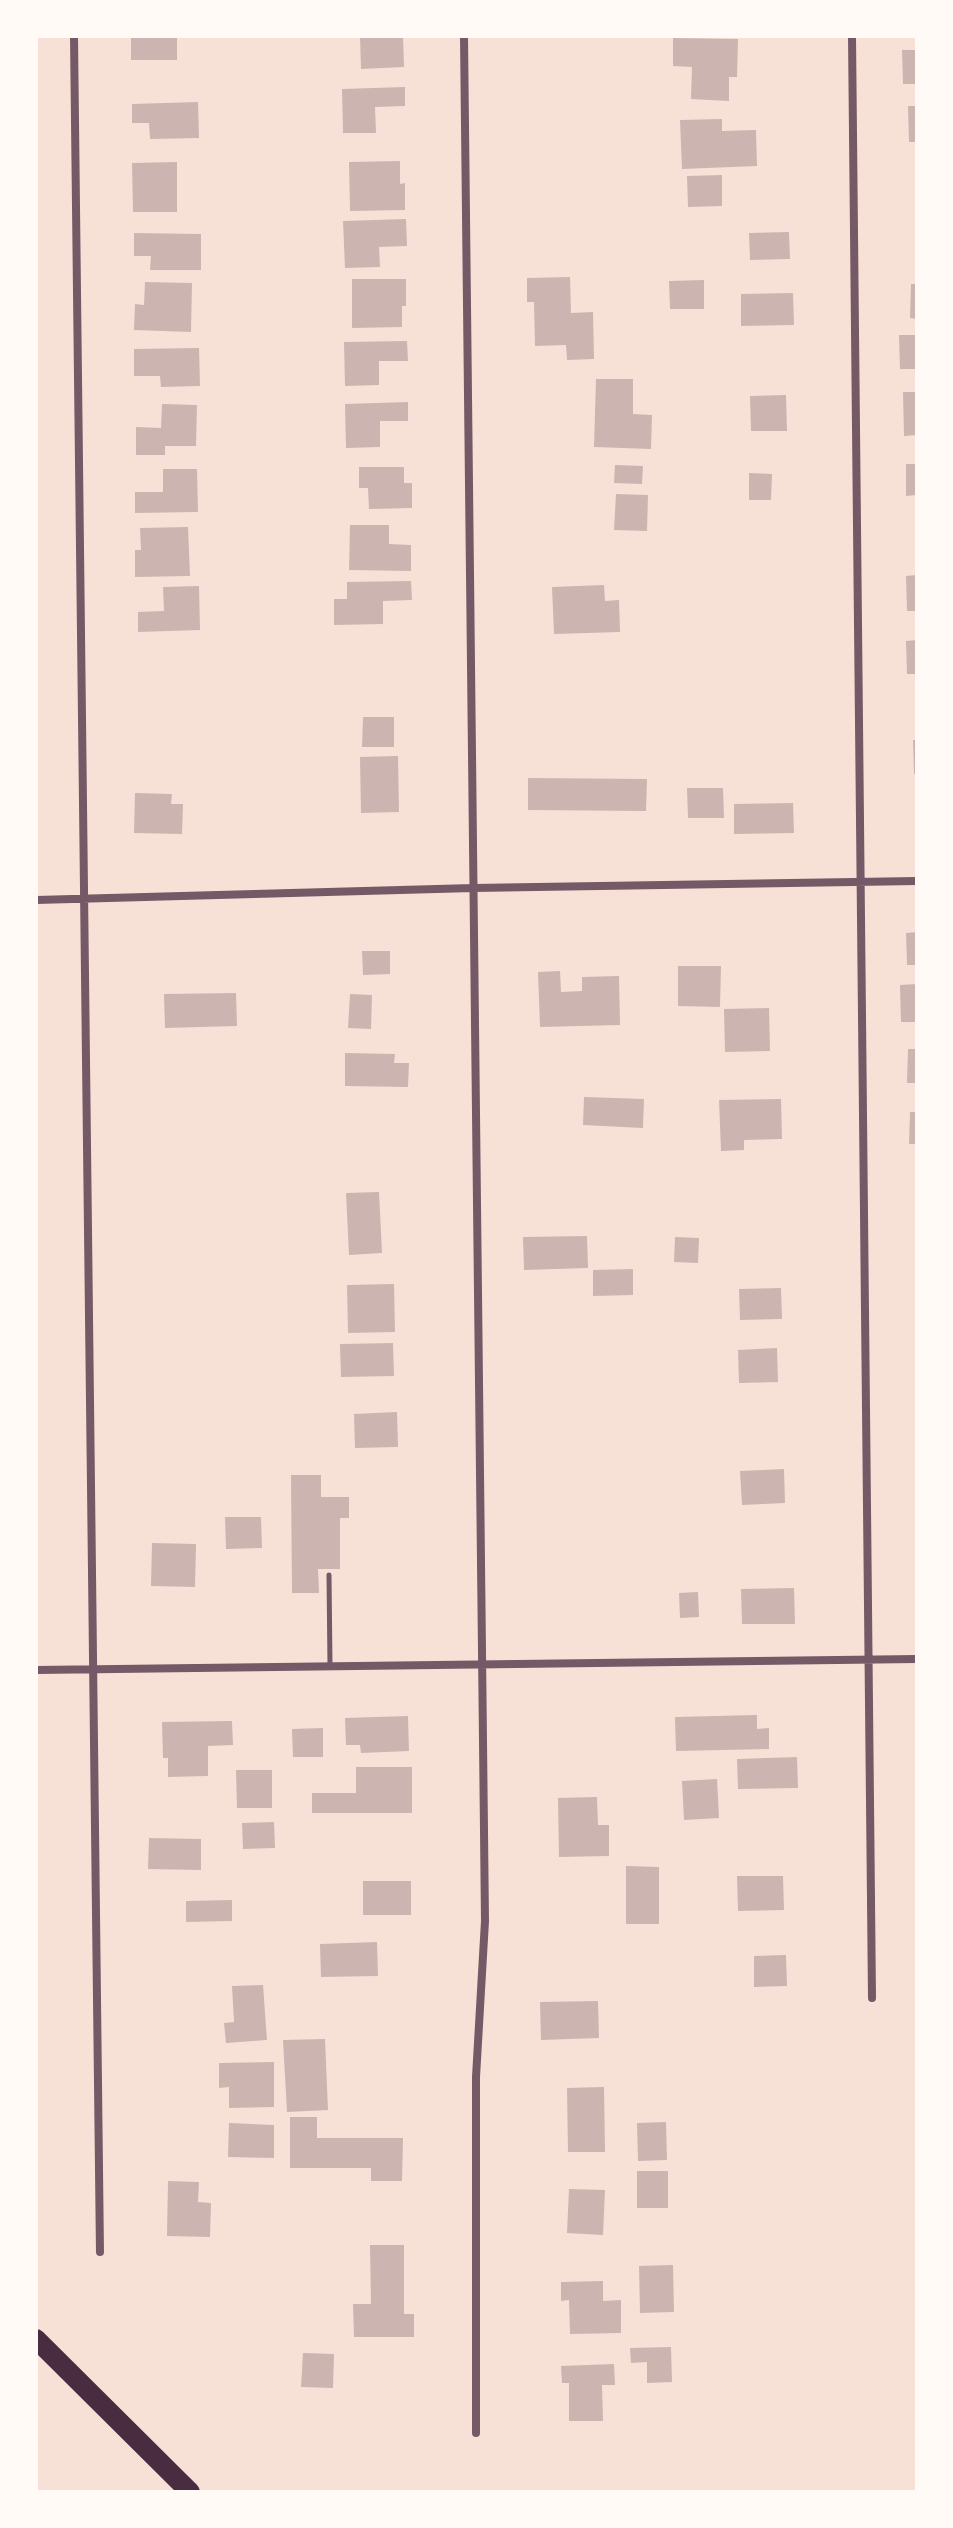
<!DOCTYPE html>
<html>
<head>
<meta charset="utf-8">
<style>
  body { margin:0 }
  #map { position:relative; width:953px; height:2528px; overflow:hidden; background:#f7e1d7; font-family:Merriweather,serif }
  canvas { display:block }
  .frame { position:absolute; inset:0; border:38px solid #fffaf5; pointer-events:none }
</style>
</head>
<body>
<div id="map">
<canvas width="953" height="2528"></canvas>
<div class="frame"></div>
</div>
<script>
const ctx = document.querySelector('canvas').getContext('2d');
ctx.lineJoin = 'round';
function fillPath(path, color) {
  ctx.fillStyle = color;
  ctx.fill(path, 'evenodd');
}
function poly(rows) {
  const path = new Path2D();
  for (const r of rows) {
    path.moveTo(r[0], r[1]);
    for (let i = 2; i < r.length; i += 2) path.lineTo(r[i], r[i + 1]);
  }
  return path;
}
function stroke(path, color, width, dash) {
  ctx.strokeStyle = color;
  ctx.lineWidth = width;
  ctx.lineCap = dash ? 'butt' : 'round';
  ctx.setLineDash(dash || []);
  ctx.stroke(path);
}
fillPath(poly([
  [131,36,177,36,177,60,131,60],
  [360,36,403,36,404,67,361,69],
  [673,38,738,39,737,77,729,77,729,101,691,99,692,67,673,66],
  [902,50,917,50,917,84,903,84],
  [405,87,405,106,375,107,376,133,343,133,342,89],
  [198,102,199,138,150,139,149,123,132,123,132,104],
  [908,106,917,106,917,142,909,142],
  [722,119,722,131,756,130,757,166,682,169,680,120],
  [400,161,400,184,405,183,405,210,350,211,349,162],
  [177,162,177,212,133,212,132,163],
  [722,175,722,206,688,207,687,176],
  [406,219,407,246,379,247,380,267,345,268,343,221],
  [789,232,790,259,750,260,749,233],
  [134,233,201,234,201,270,150,270,151,256,134,256],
  [570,277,571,313,593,312,594,359,567,360,566,345,535,346,534,302,527,302,527,278],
  [352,279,406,279,406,306,402,306,402,327,352,328],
  [704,280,704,309,670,309,669,281],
  [145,282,192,283,191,332,134,330,135,304,144,305],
  [911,284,917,284,917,319,910,318],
  [793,293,794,325,741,326,741,294],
  [899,335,917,335,917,369,900,369],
  [407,341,408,361,379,361,379,385,345,386,344,342],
  [199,348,200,386,161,387,160,376,134,376,134,349],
  [596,379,633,379,633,414,652,415,651,449,594,447],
  [903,392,917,392,917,435,904,436],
  [786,395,787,431,751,431,750,396],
  [408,402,408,421,380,421,380,447,346,448,345,404],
  [162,404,197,405,196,446,165,446,165,455,136,455,136,427,161,428],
  [906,464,917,464,917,495,906,496],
  [615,465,643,466,642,484,614,483],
  [359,467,404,467,404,483,412,483,412,508,369,509,368,488,359,488],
  [163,469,197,469,198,512,135,513,135,492,163,492],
  [749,473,772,474,771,500,749,500],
  [616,494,648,495,647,531,614,530],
  [350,525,389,525,389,544,411,545,411,571,349,570],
  [188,527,190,576,135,577,135,550,141,550,140,528],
  [917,575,917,611,907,611,906,576],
  [411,581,412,600,383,601,383,624,334,625,334,599,347,599,347,582],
  [604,585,605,601,619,600,620,632,554,634,552,587],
  [199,586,200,630,138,632,138,612,164,611,163,587],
  [917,640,917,674,907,674,906,641],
  [363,717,394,717,394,747,362,747],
  [913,740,917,740,917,774,914,774],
  [398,756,399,812,361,813,360,757],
  [528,778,647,779,646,811,528,810],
  [687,788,723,788,724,818,688,818],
  [135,793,172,794,171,804,183,804,182,834,134,833],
  [793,803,794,833,734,834,734,804],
  [917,932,917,965,907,965,906,933],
  [362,951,390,951,390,974,363,975],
  [678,966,721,966,720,1007,678,1006],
  [560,971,561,992,582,991,582,977,619,976,620,1025,540,1027,538,972],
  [917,984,917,1022,901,1022,900,985],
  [236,993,237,1026,165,1028,164,994],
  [350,994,372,995,371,1029,348,1028],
  [769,1008,770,1051,725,1052,724,1009],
  [908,1049,917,1049,917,1083,907,1083],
  [345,1053,395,1054,394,1063,409,1063,408,1087,345,1086],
  [584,1097,644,1099,643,1128,583,1125],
  [781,1099,782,1139,744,1140,744,1150,721,1151,719,1100],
  [910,1112,917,1112,917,1144,909,1144],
  [379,1192,382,1253,349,1255,346,1193],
  [587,1236,588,1268,524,1270,523,1237],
  [675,1237,699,1238,698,1263,674,1262],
  [633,1269,633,1295,593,1296,593,1270],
  [394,1284,395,1332,348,1333,347,1285],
  [781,1288,782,1319,740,1320,739,1289],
  [393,1343,394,1376,341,1377,340,1344],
  [777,1348,778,1382,739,1383,738,1350],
  [397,1412,398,1447,355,1448,354,1414],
  [784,1469,785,1503,742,1505,740,1471],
  [291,1475,321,1475,321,1497,349,1497,349,1518,340,1518,340,1569,318,1569,319,1593,292,1593],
  [225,1517,261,1517,262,1548,226,1549],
  [152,1543,196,1544,195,1587,151,1586],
  [794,1588,795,1624,742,1624,741,1589],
  [698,1592,699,1617,680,1618,679,1593],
  [757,1715,757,1729,769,1728,769,1749,676,1751,675,1717],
  [408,1716,409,1751,361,1753,360,1745,346,1745,345,1718],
  [232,1721,233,1745,208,1746,208,1776,168,1777,168,1758,163,1758,162,1722],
  [323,1728,323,1757,293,1757,292,1729],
  [797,1757,798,1788,738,1789,737,1759],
  [356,1767,412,1767,412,1813,312,1813,312,1793,356,1793],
  [236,1770,272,1770,272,1808,237,1808],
  [717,1779,719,1818,684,1820,682,1781],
  [597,1797,598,1825,609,1825,609,1856,559,1857,558,1798],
  [274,1822,275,1848,243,1849,242,1823],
  [149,1838,201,1839,201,1870,148,1869],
  [626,1866,659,1867,659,1924,626,1924],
  [737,1876,783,1876,784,1910,738,1911],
  [363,1881,411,1881,411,1915,363,1915],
  [232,1900,232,1921,186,1922,186,1901],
  [377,1942,378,1976,321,1977,320,1944],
  [786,1955,787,1986,754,1987,754,1956],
  [263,1985,267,2040,226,2043,224,2023,234,2022,232,1986],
  [598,2001,599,2038,541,2040,540,2002],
  [325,2039,328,2110,287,2112,283,2040],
  [274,2062,274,2107,229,2108,229,2087,219,2088,219,2063],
  [604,2087,605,2152,568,2152,567,2088],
  [290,2117,317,2117,317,2138,403,2138,402,2181,371,2181,371,2168,290,2168],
  [666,2122,667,2160,638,2161,637,2123],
  [229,2123,274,2125,274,2158,228,2157],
  [637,2171,668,2171,668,2208,637,2208],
  [168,2181,199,2182,198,2202,211,2203,210,2237,167,2236],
  [569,2189,605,2190,603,2235,567,2233],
  [370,2245,404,2245,404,2314,414,2314,414,2337,354,2337,353,2304,371,2304],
  [673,2265,674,2312,640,2313,639,2266],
  [603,2281,603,2301,621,2300,621,2333,570,2334,569,2300,561,2301,561,2282],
  [671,2347,672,2382,647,2383,647,2362,631,2363,630,2348],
  [303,2353,334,2354,333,2388,301,2387],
  [614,2364,615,2385,602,2385,603,2421,569,2421,569,2383,562,2383,561,2366]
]), '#ccb4b1');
stroke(poly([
  [329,1575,330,1666]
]), '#755966', 5);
stroke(poly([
  [74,36,100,2252],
  [464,36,485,1921,476,2077,476,2433],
  [852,36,872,1998],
  [36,900,473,888,917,881],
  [36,1670,917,1659]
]), '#755966', 8);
stroke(poly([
  [36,2339,190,2492]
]), '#4a2c40', 20);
</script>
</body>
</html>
